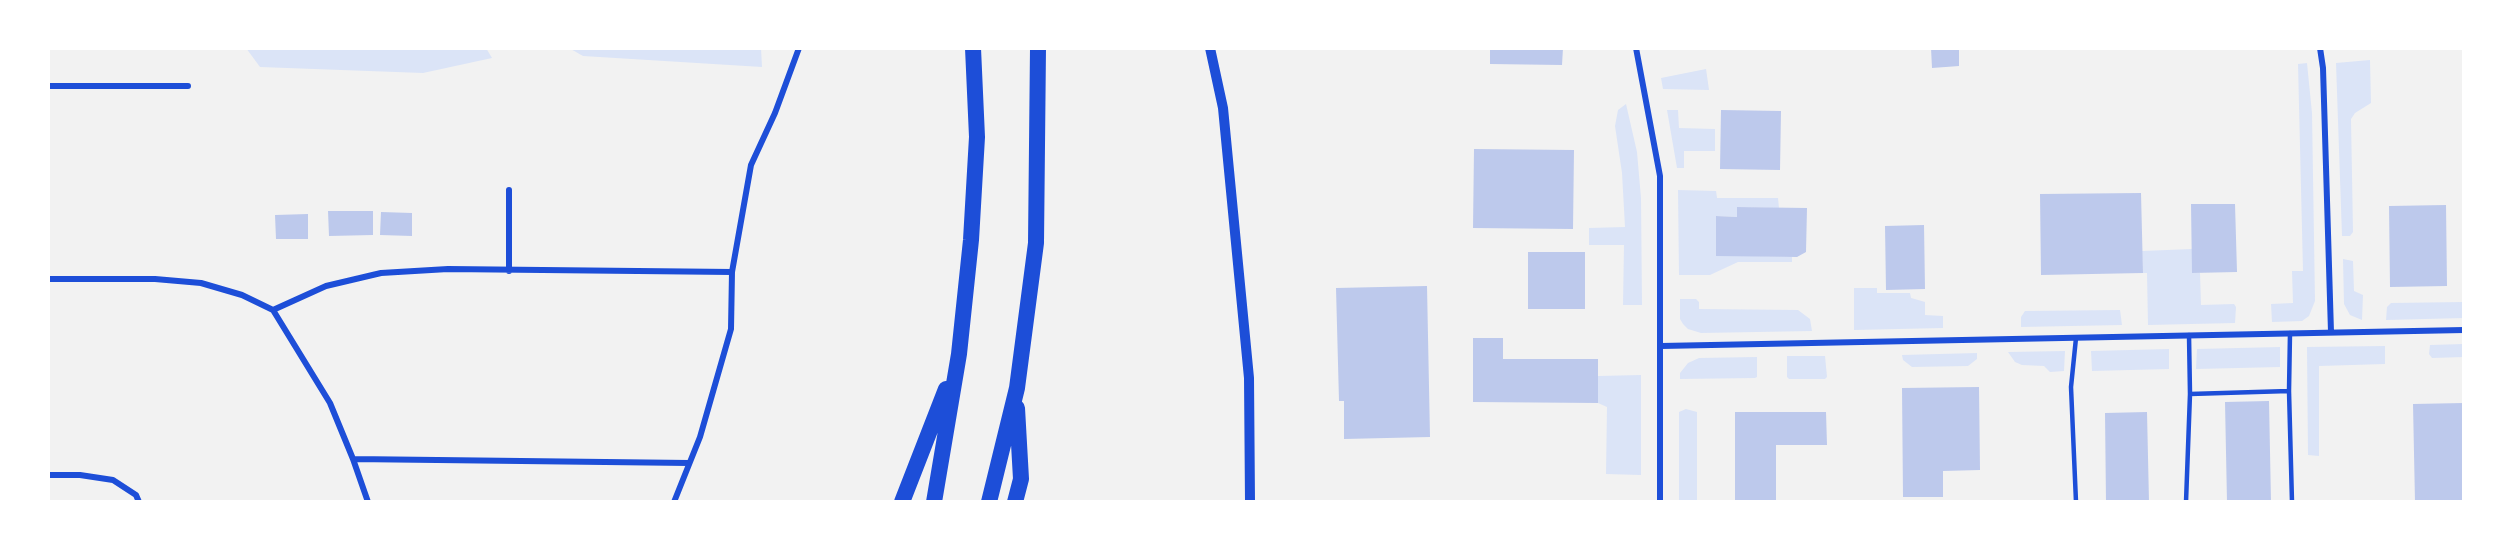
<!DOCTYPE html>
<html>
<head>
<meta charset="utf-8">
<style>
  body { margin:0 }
  #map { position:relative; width:2512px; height:550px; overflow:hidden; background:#f2f2f2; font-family:"Work Sans",sans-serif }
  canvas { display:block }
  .frame { position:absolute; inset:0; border:50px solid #fff; pointer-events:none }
</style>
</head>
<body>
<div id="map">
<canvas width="2512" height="550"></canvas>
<div class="frame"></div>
</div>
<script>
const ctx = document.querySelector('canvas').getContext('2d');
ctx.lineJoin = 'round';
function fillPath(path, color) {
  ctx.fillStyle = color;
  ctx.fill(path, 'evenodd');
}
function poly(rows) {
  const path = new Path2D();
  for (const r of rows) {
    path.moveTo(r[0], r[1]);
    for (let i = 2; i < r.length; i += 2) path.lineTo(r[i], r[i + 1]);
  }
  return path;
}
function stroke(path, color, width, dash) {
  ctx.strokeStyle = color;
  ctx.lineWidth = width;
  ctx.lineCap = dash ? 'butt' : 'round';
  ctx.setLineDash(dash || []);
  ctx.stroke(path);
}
fillPath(poly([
  [246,48,486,48,492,58,423,73,260,67],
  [569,48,761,48,762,67,583,56],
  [2370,60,2371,103,2355,113,2351,119,2353,232,2350,236,2342,236,2336,63],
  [2307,63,2312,113,2315,301,2309,316,2302,321,2272,322,2271,304,2293,303,2292,271,2303,271,2298,64],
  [1706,69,1709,90,1663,89,1661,78],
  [1626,104,1637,152,1641,198,1642,305,1623,305,1624,245,1589,245,1589,228,1625,227,1622,173,1615,126,1618,110],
  [1667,110,1678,110,1679,128,1715,129,1715,151,1684,151,1684,168,1677,168],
  [1678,190,1716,191,1717,198,1778,198,1779,208,1737,207,1737,217,1716,216,1716,255,1792,257,1792,262,1738,262,1710,275,1679,275],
  [2192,249,2192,273,2200,273,2201,305,2234,304,2236,307,2235,323,2148,325,2147,273,2143,273,2142,251],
  [2343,259,2353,261,2354,291,2363,295,2362,320,2350,315,2344,304],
  [1854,288,1877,288,1877,293,1910,293,1911,298,1925,302,1925,315,1943,316,1943,328,1854,330],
  [1680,299,1696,299,1699,302,1699,309,1798,310,1810,319,1812,331,1701,333,1688,329,1683,324,1680,319],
  [2464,302,2464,318,2386,320,2387,307,2391,303],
  [2120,310,2122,325,2021,327,2021,317,2025,311],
  [2464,344,2464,357,2432,358,2429,354,2430,345],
  [2385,346,2385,364,2319,366,2319,456,2308,455,2307,347],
  [2280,347,2280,367,2196,369,2197,349],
  [2169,349,2169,369,2092,371,2091,351],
  [2065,351,2064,371,2050,372,2044,366,2022,365,2015,362,2008,352],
  [1977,353,1977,359,1968,366,1912,367,1903,360,1902,355],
  [1787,356,1825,356,1827,377,1825,379,1789,379,1787,377],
  [1757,357,1757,377,1755,378,1680,379,1680,373,1688,363,1699,358],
  [1641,375,1641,475,1606,474,1607,407,1598,403,1598,376],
  [1686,409,1697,412,1697,502,1679,502,1679,412]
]), '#dbe4f7');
fillPath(poly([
  [1490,48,1563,48,1562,65,1490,64],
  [1931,48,1959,48,1959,66,1932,68],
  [1721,110,1781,111,1780,170,1720,169],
  [1474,149,1574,150,1573,229,1473,228],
  [2141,193,2143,273,2041,275,2040,194],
  [2191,204,2235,204,2237,272,2192,273],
  [2446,205,2447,286,2390,287,2389,206],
  [1737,207,1807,208,1806,252,1797,257,1716,256,1716,216,1737,217],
  [328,211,373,211,373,235,329,236],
  [381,212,412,213,412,236,380,235],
  [308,214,308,239,276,239,275,215],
  [1924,225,1925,289,1886,290,1885,226],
  [1528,252,1585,252,1585,309,1528,309],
  [1427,286,1430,437,1344,439,1344,401,1339,401,1336,288],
  [1473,338,1503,338,1503,359,1598,359,1598,403,1473,402],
  [1979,387,1980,470,1943,471,1943,497,1903,497,1902,388],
  [2269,401,2271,502,2227,502,2225,402],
  [2464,403,2464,502,2415,502,2413,404],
  [1735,412,1826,412,1827,445,1776,445,1776,502,1735,502],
  [2147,412,2149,502,2106,502,2105,413]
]), '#bdc9ec');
stroke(poly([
  [2189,335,2190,394,2289,391,2292,502],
  [2289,391,2290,333],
  [2076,502,2071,387,2076,338],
  [2186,502,2190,394]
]), '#1d4ed8', 4.5);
stroke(poly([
  [1636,48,1660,176,1660,502],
  [2320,48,2323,68,2331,332],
  [48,86,188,86],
  [509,190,509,271],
  [48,279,155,279,201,283,242,295,273,310,330,403,353,459,368,502],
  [273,310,326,286,381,273,448,269,732,272],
  [1661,346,2464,330],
  [353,459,689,463],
  [48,475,80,475,113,480,136,495,139,502],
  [674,502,700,437,731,329,732,272,751,165,775,113,799,48]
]), '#1d4ed8', 6);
stroke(poly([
  [1210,48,1223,108,1249,378,1250,502]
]), '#1d4ed8', 10);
stroke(poly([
  [902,502,946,389],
  [934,502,959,354,971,240,977,137,973,48],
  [989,502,1017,388,1036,243,1038,48],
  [1015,502,1021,479,1017,408]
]), '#1d4ed8', 16);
</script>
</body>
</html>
